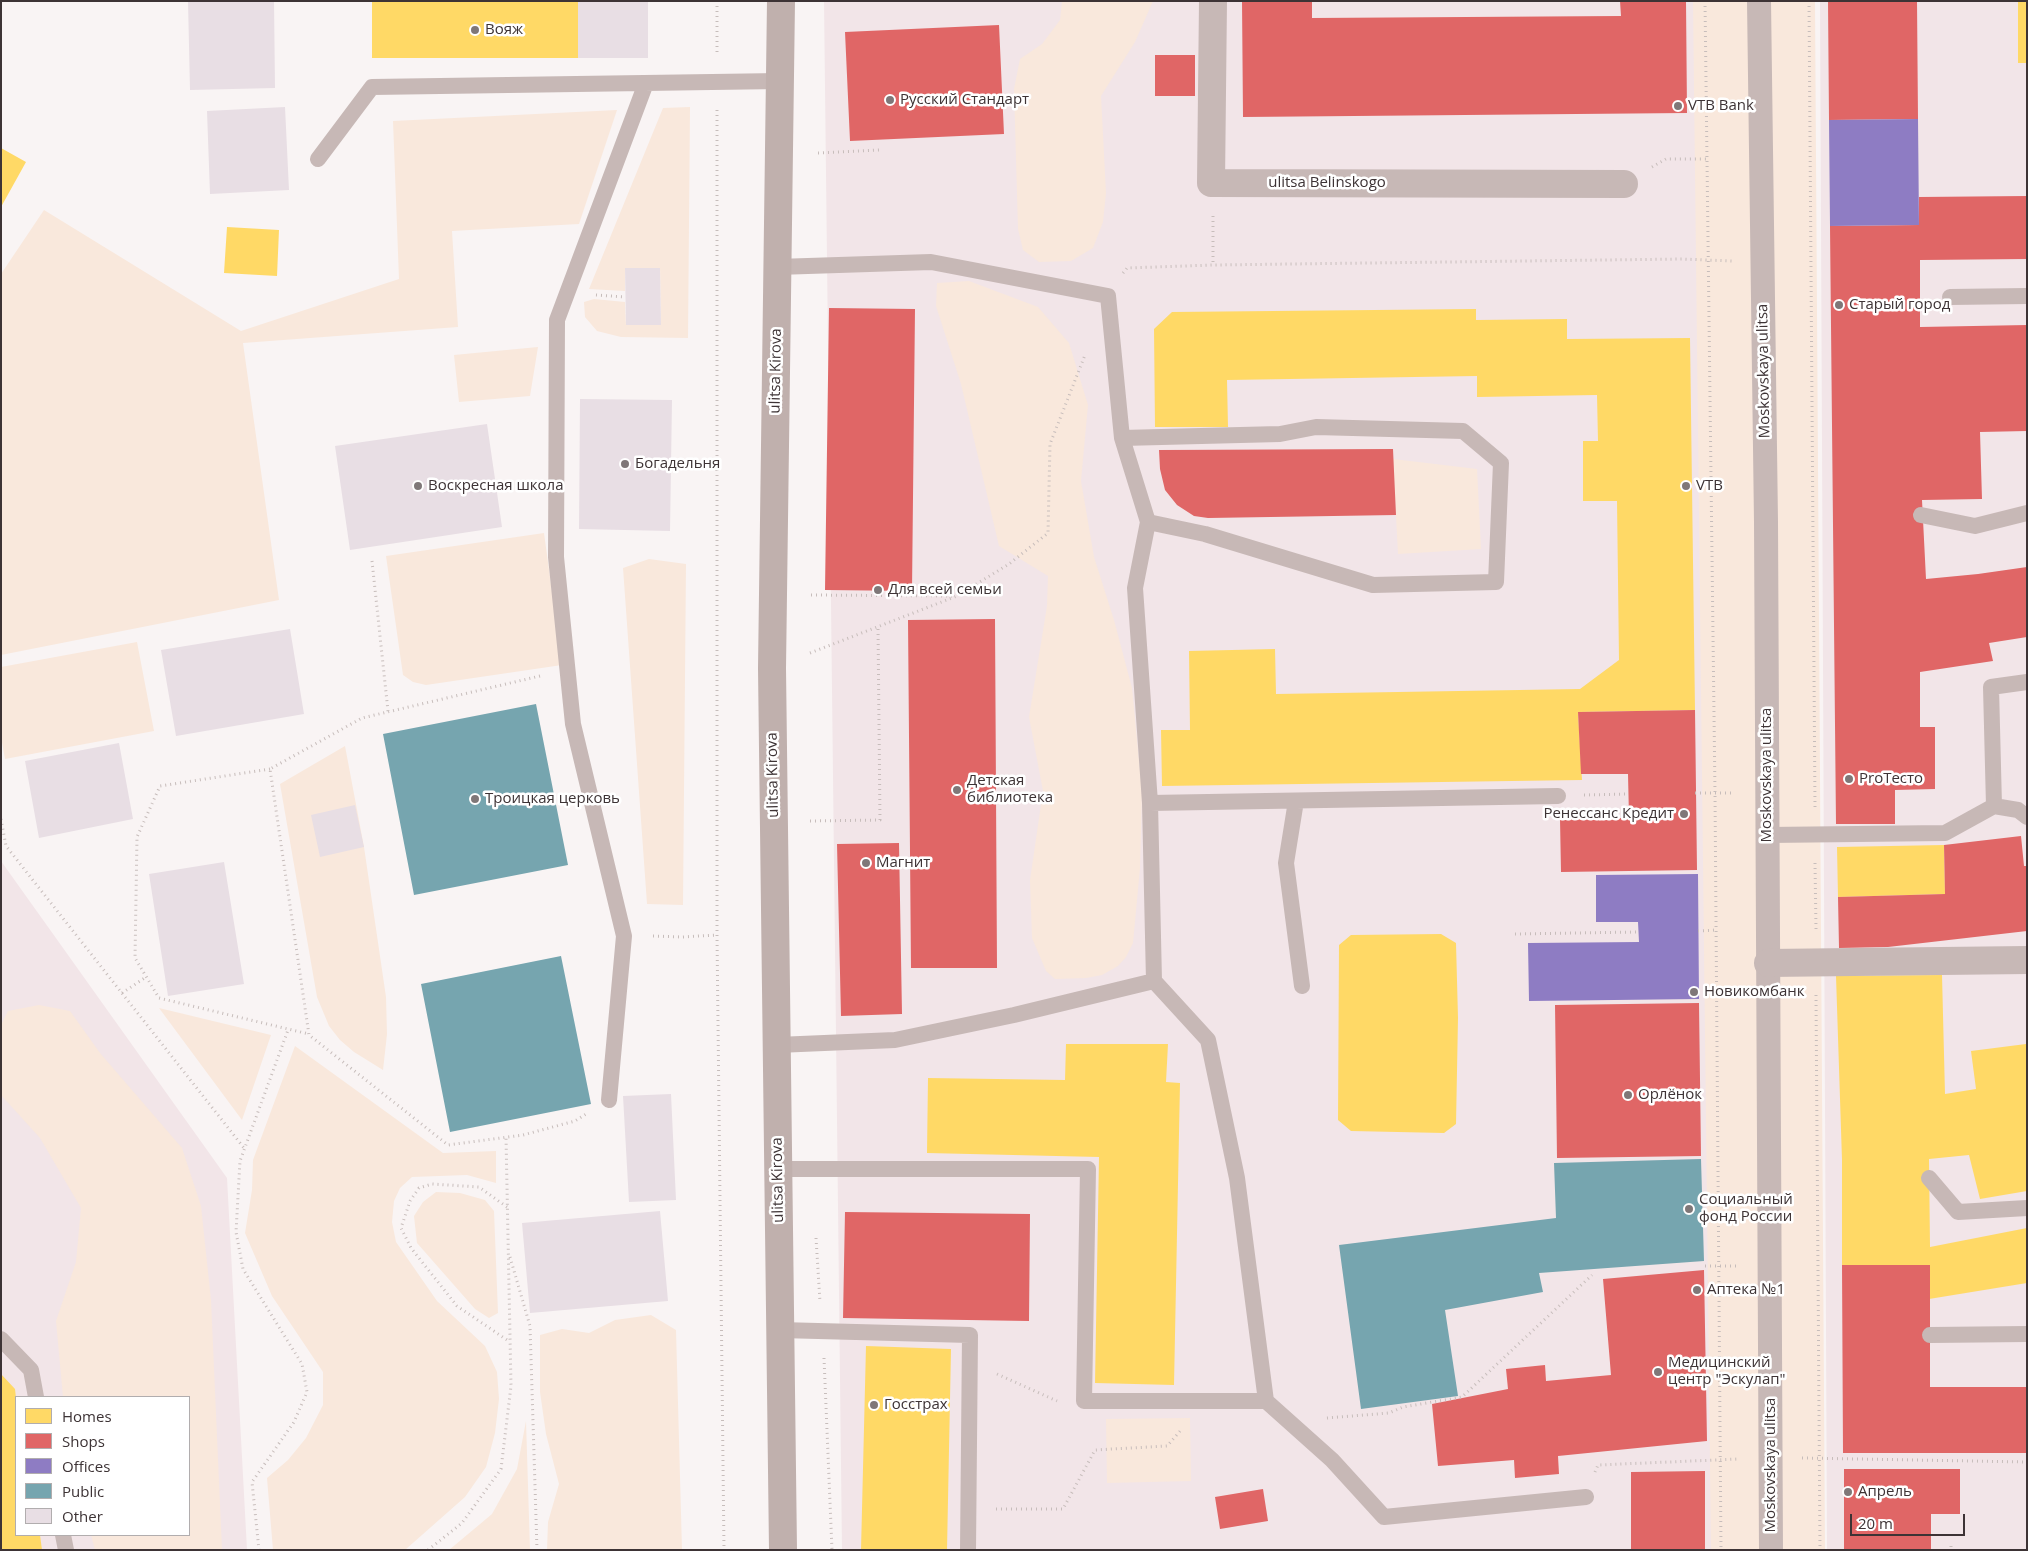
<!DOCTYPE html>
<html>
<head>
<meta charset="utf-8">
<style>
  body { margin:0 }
  #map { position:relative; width:2028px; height:1551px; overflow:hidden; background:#f9f4f4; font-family:"Open Sans",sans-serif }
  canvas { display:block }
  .frame { position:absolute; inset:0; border:2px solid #3d3335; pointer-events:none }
  .legend { position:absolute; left:15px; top:1396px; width:175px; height:140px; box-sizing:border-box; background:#fff; border:1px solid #b1adae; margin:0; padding:6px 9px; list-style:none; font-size:15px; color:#3d3335 }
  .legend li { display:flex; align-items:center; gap:10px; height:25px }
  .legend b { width:25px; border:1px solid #b1adae }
  .scale { position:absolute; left:1850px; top:1514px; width:115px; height:22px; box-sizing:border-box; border:2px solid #3d3335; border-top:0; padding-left:6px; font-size:15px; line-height:18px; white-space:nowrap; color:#3d3335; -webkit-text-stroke:4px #fff; paint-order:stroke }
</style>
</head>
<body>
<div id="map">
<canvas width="2028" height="1551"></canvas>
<div class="frame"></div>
<ul class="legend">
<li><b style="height:14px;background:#ffd966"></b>Homes</li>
<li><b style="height:14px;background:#e06666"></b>Shops</li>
<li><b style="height:14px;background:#8e7cc3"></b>Offices</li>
<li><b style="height:14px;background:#76a5af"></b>Public</li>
<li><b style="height:14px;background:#e8dee4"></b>Other</li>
</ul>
<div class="scale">20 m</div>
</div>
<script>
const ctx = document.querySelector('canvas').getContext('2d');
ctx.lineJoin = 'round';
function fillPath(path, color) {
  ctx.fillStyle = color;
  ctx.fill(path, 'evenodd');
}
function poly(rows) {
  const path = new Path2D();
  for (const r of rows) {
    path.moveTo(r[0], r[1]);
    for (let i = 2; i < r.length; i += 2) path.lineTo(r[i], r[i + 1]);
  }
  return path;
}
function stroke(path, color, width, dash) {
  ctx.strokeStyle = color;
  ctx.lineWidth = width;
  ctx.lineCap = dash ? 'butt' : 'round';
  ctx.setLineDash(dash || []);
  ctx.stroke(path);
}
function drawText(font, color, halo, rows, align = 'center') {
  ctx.font = font + ' "Open Sans",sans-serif';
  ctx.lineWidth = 5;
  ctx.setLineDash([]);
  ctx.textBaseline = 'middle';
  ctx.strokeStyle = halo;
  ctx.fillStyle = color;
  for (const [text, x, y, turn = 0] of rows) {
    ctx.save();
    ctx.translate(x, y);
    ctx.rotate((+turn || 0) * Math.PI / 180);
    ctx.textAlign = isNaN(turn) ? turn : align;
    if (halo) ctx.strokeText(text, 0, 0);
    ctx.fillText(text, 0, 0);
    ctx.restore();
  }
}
fillPath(poly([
  [824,1,1700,1,1717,1550,842,1550],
  [1820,1,2027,1,2027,1550,1827,1550],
  [1,861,227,1178,247,1550,1,1550],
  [16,1397,189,1397,189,1535,16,1535]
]), '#f2e5e8');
fillPath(poly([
  [1062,1,1153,1,1135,42,1101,96,1106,193,1103,222,1093,248,1071,261,1039,262,1023,250,1018,229,1014,89,1020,59,1042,44,1060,20],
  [1693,1,1815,1,1825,1550,1711,1550],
  [690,107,688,338,621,337,597,331,585,317,584,302,594,299,625,302,626,325,661,324,660,268,625,268,625,291,589,289,663,108],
  [617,110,579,224,452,231,458,327,243,343,279,600,1,655,1,274,44,210,241,331,399,279,393,121],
  [969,281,1038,307,1069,343,1088,405,1081,481,1094,557,1114,620,1132,688,1142,792,1140,868,1133,943,1126,957,1118,966,1102,975,1086,978,1055,979,1046,971,1032,938,1030,880,1043,791,1029,717,1047,606,1048,576,999,546,961,384,936,306,937,283],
  [538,347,530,396,459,402,454,355],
  [1393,459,1477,469,1481,549,1398,554],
  [544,533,562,665,426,685,413,682,403,675,386,556],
  [649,559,686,564,683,905,647,904,623,568],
  [137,642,154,731,5,759,1,737,1,667],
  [345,746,364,847,386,997,387,1034,383,1070,354,1052,340,1040,329,1026,317,997,280,784],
  [39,1005,70,1011,100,1053,182,1148,201,1206,211,1300,222,1550,95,1550,91,1535,189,1535,189,1397,63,1397,56,1321,76,1262,81,1208,40,1138,1,1095,1,1025,8,1011],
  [159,1008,271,1035,242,1120],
  [295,1046,443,1153,496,1151,496,1183,467,1175,412,1177,400,1188,394,1201,392,1222,396,1242,437,1301,485,1346,497,1372,499,1399,495,1433,486,1467,465,1497,405,1550,273,1550,267,1478,288,1460,306,1438,323,1405,323,1372,272,1296,245,1233,252,1190,253,1160],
  [436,1192,460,1193,485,1200,494,1211,498,1313,489,1318,475,1309,417,1243,414,1216,423,1202],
  [651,1315,676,1330,682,1550,547,1550,548,1522,559,1484,546,1434,540,1392,540,1335,562,1329,589,1333,615,1320],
  [1190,1418,1191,1481,1107,1483,1106,1419],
  [526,1421,530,1550,449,1550,492,1514,517,1469]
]), '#f9e8dc');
fillPath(poly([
  [372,1,578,1,578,58,372,58],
  [2018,1,2027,1,2027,63,2018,63],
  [1,148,26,162,1,207],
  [227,227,279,230,277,276,224,273],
  [1476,309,1476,320,1567,319,1567,339,1690,338,1695,710,1578,712,1582,780,1162,786,1161,730,1190,730,1189,651,1275,649,1276,694,1580,689,1619,660,1617,501,1583,501,1583,441,1598,441,1597,395,1477,397,1477,376,1227,380,1228,427,1155,427,1154,329,1172,312],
  [1944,845,1945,894,1838,897,1837,847],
  [1441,934,1456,943,1458,1018,1456,1124,1444,1133,1351,1131,1338,1120,1339,945,1351,935],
  [1942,975,1945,1094,1976,1089,1971,1051,2026,1044,2027,1191,1980,1199,1969,1155,1929,1159,1930,1247,2027,1228,2027,1283,1929,1299,1930,1265,1842,1265,1842,1160,1836,976],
  [1066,1044,1168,1044,1166,1082,1180,1083,1174,1385,1095,1383,1099,1157,927,1153,928,1078,1065,1080],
  [866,1346,951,1349,947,1550,861,1550],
  [1,1374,15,1389,16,1398,16,1535,40,1535,42,1550,1,1550]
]), '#ffd966');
fillPath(poly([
  [1242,1,1312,1,1312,18,1621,16,1620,1,1686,1,1687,113,1243,117],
  [1828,1,1917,1,1918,119,1829,120],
  [999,25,1004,134,850,141,845,32],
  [1155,55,1195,55,1195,96,1155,96],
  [2027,196,2027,259,1920,260,1920,327,2027,325,2027,431,1980,432,1982,499,1922,500,1926,579,1978,574,2027,567,2027,637,1989,643,1993,661,1920,672,1920,727,1935,727,1935,789,1895,790,1895,824,1836,824,1830,226,1919,225,1919,197],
  [829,308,915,309,912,591,825,590],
  [1393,449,1396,515,1208,518,1194,516,1177,505,1165,490,1160,469,1159,450],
  [995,619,997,968,911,968,908,620],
  [1695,710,1697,870,1561,872,1560,819,1629,818,1628,774,1581,774,1578,712],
  [2021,836,2024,866,2027,866,2027,931,1888,947,1839,948,1838,897,1945,894,1944,845],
  [899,843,902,1014,841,1016,837,844],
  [1699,1003,1701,1156,1557,1158,1555,1005],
  [845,1212,1030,1214,1029,1321,843,1318],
  [1842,1265,1930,1265,1930,1387,2027,1387,2027,1453,1843,1453],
  [1704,1270,1707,1441,1558,1456,1559,1474,1515,1478,1514,1460,1438,1466,1432,1404,1508,1389,1506,1369,1545,1365,1546,1381,1611,1375,1603,1279],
  [1844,1469,1960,1469,1960,1514,1931,1514,1931,1550,1844,1550],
  [1705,1471,1705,1550,1631,1550,1631,1472],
  [1263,1489,1268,1521,1220,1529,1215,1497]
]), '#e06666');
fillPath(poly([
  [1918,119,1919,225,1830,226,1829,120],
  [1698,874,1699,999,1529,1001,1528,943,1639,942,1638,922,1596,922,1596,875]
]), '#8e7cc3');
fillPath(poly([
  [536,704,568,865,414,895,383,734],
  [561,956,591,1104,450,1132,421,984],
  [1701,1159,1704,1261,1539,1273,1543,1292,1445,1310,1458,1396,1361,1409,1339,1245,1556,1218,1554,1163]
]), '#76a5af');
fillPath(poly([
  [188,1,274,1,275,88,190,90],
  [578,1,648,1,648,58,578,58],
  [285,107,289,190,210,194,207,111],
  [625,268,660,268,661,325,626,325],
  [580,399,672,400,670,531,579,529],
  [487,424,502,527,350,550,335,446],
  [290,629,304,714,176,736,161,650],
  [119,743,133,819,39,838,25,761],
  [355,805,364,847,320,857,311,815],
  [224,862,244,984,168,996,149,874],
  [671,1094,676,1200,629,1202,623,1096],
  [660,1211,668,1301,530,1313,522,1223]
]), '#e8dee4');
stroke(poly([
  [717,1,717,54],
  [1705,1,1715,793,1721,1550],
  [1809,1,1815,807],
  [717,110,717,935,724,1550],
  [818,153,880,150],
  [1652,167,1666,159,1706,159],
  [1213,216,1213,265],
  [1123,273,1127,268,1213,265,1682,259,1732,261],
  [596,295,625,297],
  [372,561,388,711],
  [811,595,954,596],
  [810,653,957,596,1009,564,1048,533,1050,444,1085,355],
  [540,676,362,718,270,769,309,1035,448,1145,523,1135,575,1121,586,1114],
  [270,769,160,786,137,837,135,958,159,998,309,1034],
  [1695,793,1734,793],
  [1584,795,1629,794],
  [1,819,6,846,244,1148],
  [810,821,880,820,878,627],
  [1815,863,1816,929],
  [1698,931,1716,930],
  [1515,934,1638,932],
  [653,936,682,937,717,935],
  [122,993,146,977],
  [1816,995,1820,1550],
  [507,1207,479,1187,432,1184,419,1188,410,1201,401,1228,411,1248,457,1306,510,1342],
  [816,1238,820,1302],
  [510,1257,530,1326,537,1550],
  [1705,1266,1739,1266],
  [824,1358,832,1550],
  [997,1374,1057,1401],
  [1327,1418,1389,1413,1403,1407,1462,1397,1592,1275],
  [1802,1458,2027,1462],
  [1595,1472,1598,1465,1739,1459],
  [996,1509,1063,1509,1095,1450,1167,1446,1181,1430],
  [1951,1546,1951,1550],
  [259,1550,252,1482,294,1422,307,1392,302,1364,243,1269,236,1232,240,1161,288,1030],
  [428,1550,462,1523,501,1469,511,1386,506,1137]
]), '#c7bdbb', 3, [1, 4]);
stroke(poly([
  [318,159,372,87,780,81],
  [777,267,931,262,1108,296,1122,438,1148,522,1135,588,1150,803,1154,981],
  [1950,297,2027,296],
  [1122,438,1280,434,1316,427,1463,431,1501,463,1496,582,1373,585,1205,534,1148,522],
  [1921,515,1975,526,2027,513],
  [1296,801,1286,863,1302,986],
  [1150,803,1558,796],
  [1994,806,2018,810,2027,817],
  [1768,835,1945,833,1994,806,1991,687,2027,682],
  [777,1045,895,1040,1014,1015,1154,981,1208,1040,1237,1178,1266,1401,1332,1460,1384,1517,1586,1497],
  [609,1100,624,936,573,724,556,557,557,320,646,83],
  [778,1169,1088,1169,1084,1401,1266,1401],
  [1929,1178,1958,1212,2027,1208],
  [780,1330,970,1335,968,1550],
  [1930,1335,2027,1334],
  [1,1339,31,1370,36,1397],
  [63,1535,66,1550]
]), '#c7b8b6', 16);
stroke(poly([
  [1759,1,1766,522,1771,1550]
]), '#c7b8b6', 24);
stroke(poly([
  [1213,1,1211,183,1624,184],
  [1768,963,2027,960]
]), '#c7b8b6', 28);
stroke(poly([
  [781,1,772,668,783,1550]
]), '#c0b0ad', 28);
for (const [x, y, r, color] of [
  [475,30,5,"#7f7778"],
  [890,100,5,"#7f7778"],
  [1678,106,5,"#7f7778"],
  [1839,305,5,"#7f7778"],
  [625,464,5,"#7f7778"],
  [418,486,5,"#7f7778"],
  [1686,486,5,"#7f7778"],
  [878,590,5,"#7f7778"],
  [1849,779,5,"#7f7778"],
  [957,790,5,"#7f7778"],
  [475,799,5,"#7f7778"],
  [1684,814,5,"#7f7778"],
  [866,863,5,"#7f7778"],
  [1694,992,5,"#7f7778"],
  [1628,1095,5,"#7f7778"],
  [1689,1209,5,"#7f7778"],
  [1697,1290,5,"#7f7778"],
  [1658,1372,5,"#7f7778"],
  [874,1405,5,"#7f7778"],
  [1848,1492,5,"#7f7778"]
]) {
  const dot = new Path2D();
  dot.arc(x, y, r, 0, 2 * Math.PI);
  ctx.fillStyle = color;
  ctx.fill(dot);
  stroke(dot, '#fff', 2);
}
drawText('15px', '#3d3335', '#fff', [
  ["Вояж",485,30],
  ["Русский Стандарт",900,100],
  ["VTB Bank",1688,106],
  ["Старый город",1849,305],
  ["Богадельня",635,464],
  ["Воскресная школа",428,486],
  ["VTB",1696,486],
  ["Для всей семьи",888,590],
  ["ProТесто",1859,779],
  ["Детская",967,781],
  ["библиотека",967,798],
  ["Троицкая церковь",485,799],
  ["Ренессанс Кредит",1674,814,"right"],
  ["Магнит",876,863],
  ["Новикомбанк",1704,992],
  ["Орлёнок",1638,1095],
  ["Социальный",1699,1200],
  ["фонд России",1699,1217],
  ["Аптека №1",1707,1290],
  ["Медицинский",1668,1363],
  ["центр \"Эскулап\"",1668,1380],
  ["Госстрах",884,1405],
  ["Апрель",1858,1492]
], 'left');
drawText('15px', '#3d3335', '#fff', [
  ["ulitsa Belinskogo",1327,183],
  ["ulitsa Kirova",776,371,-89],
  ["Moskovskaya ulitsa",1764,371,-91],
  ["ulitsa Kirova",773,775,-91],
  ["Moskovskaya ulitsa",1767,775,-90],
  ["ulitsa Kirova",778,1180,-91],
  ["Moskovskaya ulitsa",1771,1465,-90]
]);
</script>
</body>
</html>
